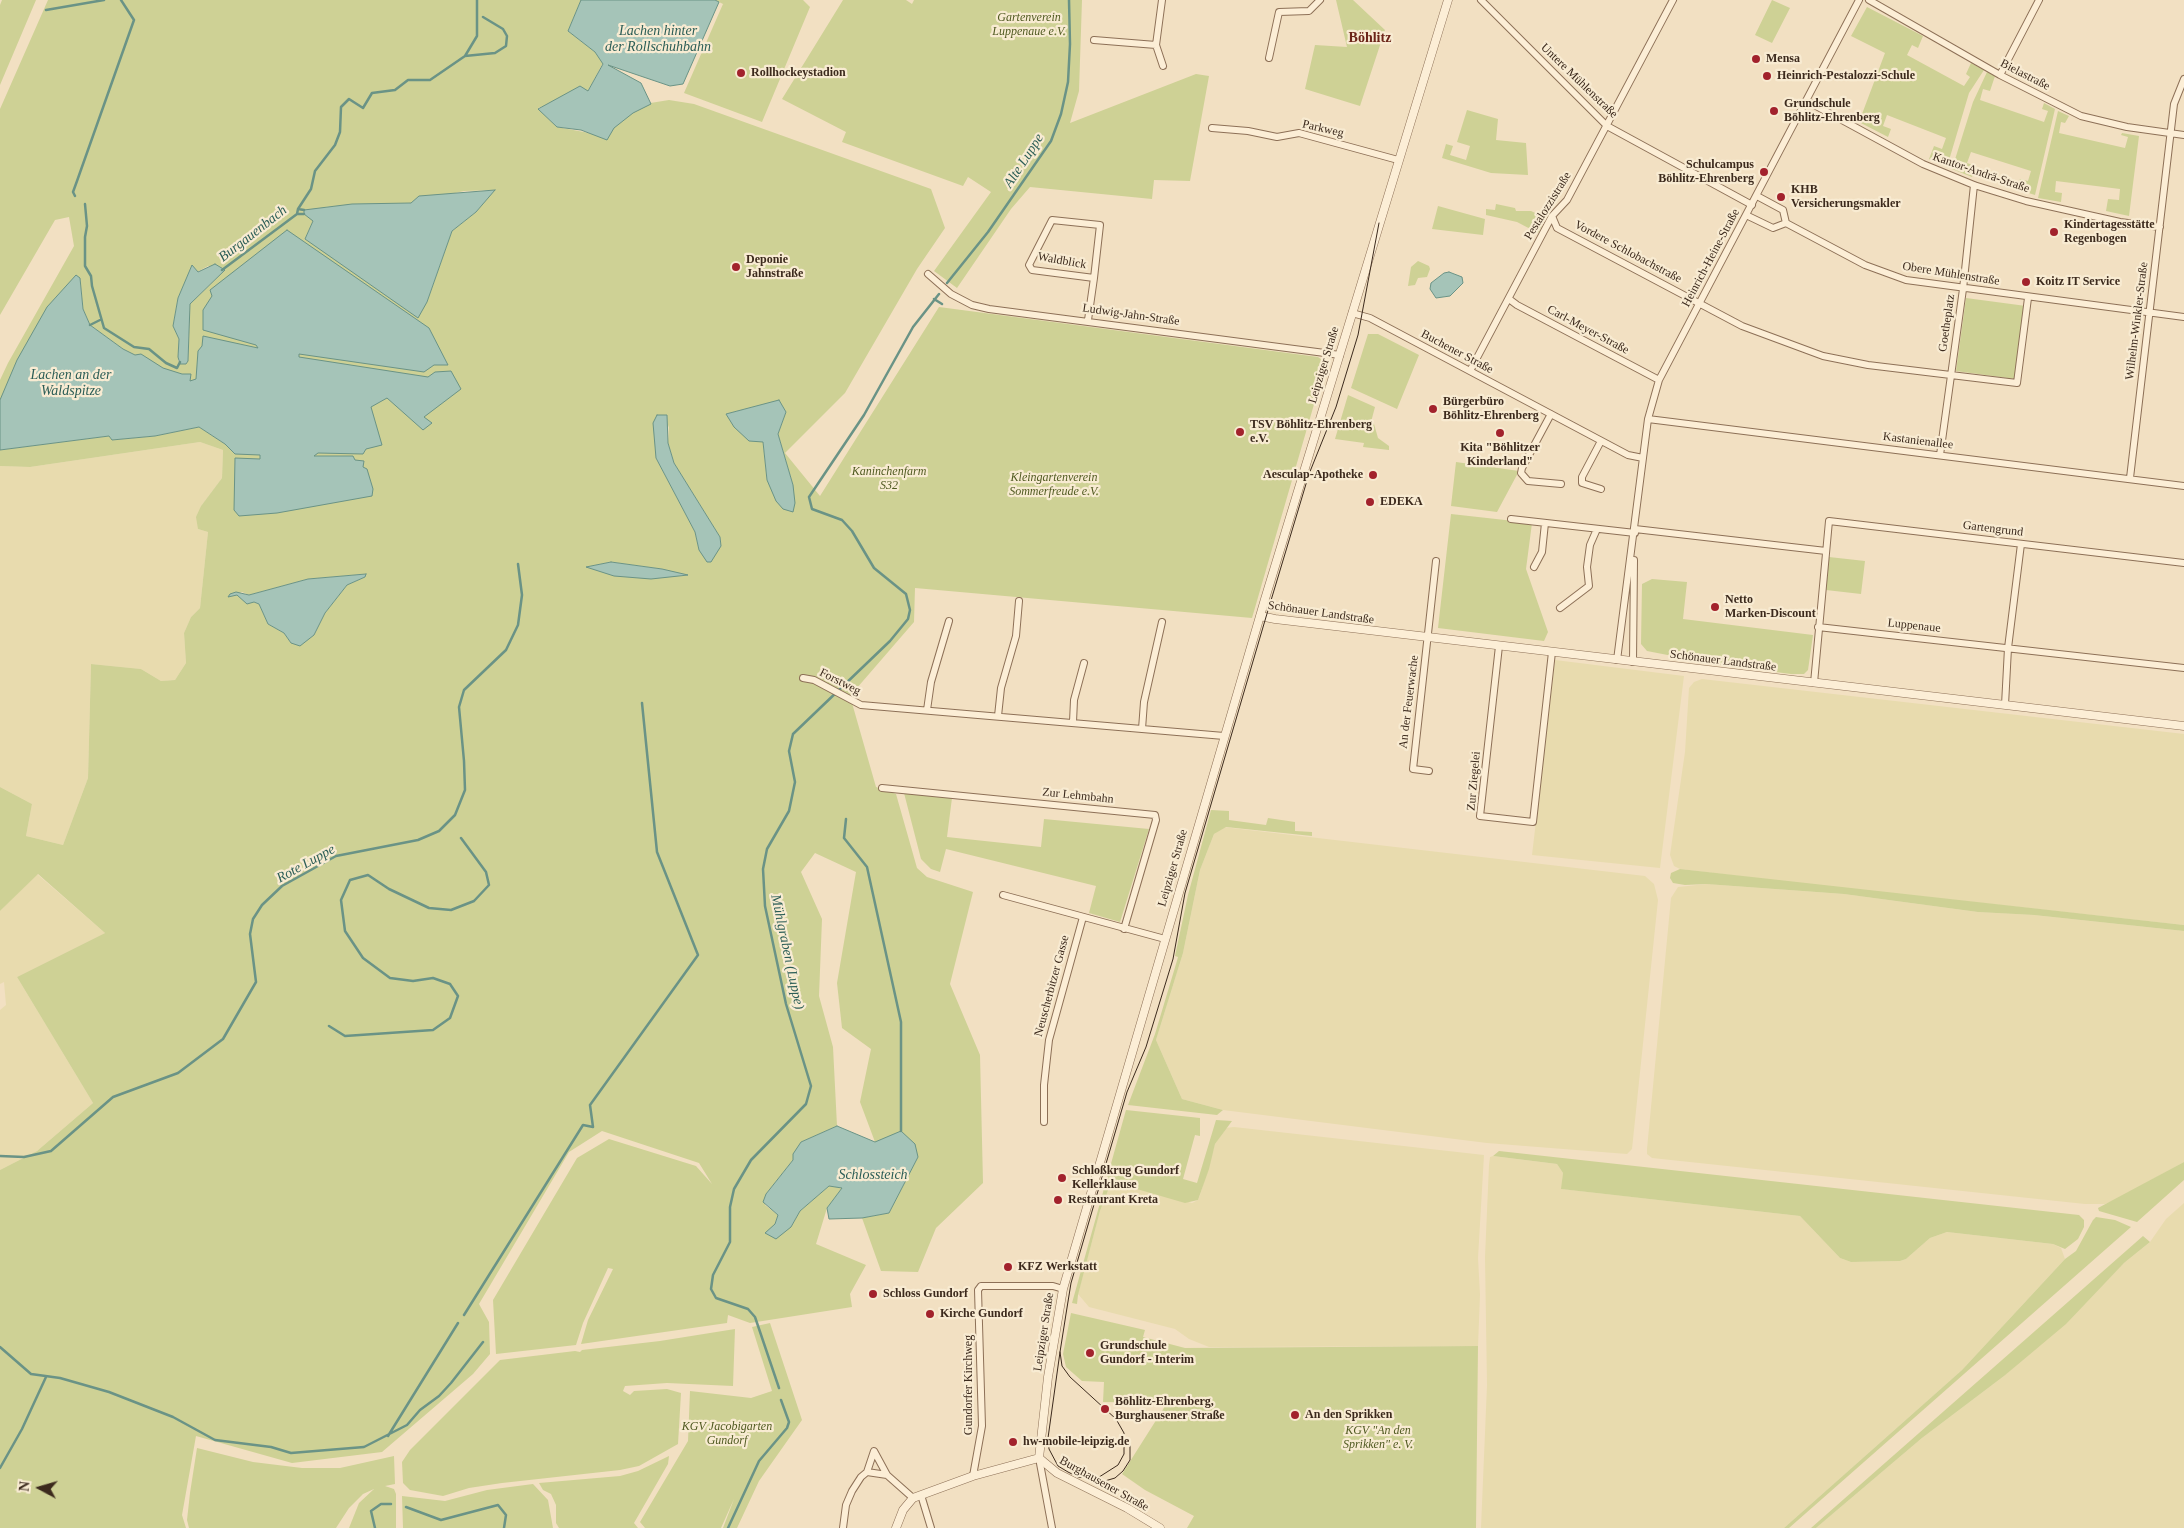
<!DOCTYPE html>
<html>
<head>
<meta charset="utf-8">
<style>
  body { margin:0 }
  #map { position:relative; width:2184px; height:1528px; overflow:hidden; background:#f2e0c2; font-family:"Times New Roman",serif }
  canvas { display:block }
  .north { position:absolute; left:15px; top:1463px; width:50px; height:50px; -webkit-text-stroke:4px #f8ebd2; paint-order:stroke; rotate:276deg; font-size:14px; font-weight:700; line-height:20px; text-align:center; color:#3c2a1d }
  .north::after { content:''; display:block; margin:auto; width:18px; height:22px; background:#3c2a1d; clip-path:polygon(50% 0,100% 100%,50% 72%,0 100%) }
</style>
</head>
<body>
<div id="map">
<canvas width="2184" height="1528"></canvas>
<div class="north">N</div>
</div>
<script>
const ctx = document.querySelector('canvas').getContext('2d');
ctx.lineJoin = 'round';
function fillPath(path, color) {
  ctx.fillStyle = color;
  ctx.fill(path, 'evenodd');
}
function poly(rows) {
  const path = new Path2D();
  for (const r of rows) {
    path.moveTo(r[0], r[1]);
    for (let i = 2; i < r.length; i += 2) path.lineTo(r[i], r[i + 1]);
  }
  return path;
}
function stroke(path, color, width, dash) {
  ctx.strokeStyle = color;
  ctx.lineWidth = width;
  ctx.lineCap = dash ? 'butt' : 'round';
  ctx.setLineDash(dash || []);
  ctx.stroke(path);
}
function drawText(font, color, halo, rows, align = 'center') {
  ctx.font = font + ' "Times New Roman",serif';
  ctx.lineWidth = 4.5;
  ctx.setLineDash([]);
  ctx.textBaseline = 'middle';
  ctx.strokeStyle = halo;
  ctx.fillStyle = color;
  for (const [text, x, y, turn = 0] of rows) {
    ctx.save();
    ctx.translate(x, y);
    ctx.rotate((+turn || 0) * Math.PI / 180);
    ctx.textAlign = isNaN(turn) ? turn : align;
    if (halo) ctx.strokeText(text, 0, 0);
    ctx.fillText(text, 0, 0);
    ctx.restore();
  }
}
fillPath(poly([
  [200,442,223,450,222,478,201,506,198,529,208,532,200,608,191,617,184,633,186,663,175,680,161,681,141,669,91,664,88,778,63,845,26,836,32,804,0,787,0,466,30,467],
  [1555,660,1684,676,1660,868,1532,855],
  [1702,679,2184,734,2184,925,1788,882,1680,869,1674,866,1670,855,1685,752,1689,688,1694,682],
  [1223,827,1645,876,1654,884,1658,900,1632,1149,1627,1154,1487,1143,1223,1110,1182,1099,1156,1040,1183,953,1200,870,1214,834],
  [37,874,105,933,17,977,93,1103,37,1151,0,1170,0,1010,6,1005,4,982,0,984,0,911],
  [1706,884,1844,894,1978,912,2034,915,2184,931,2184,1162,2115,1200,2105,1204,2085,1204,1652,1158,1647,1154,1647,1149,1671,898,1678,887],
  [1234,1127,1484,1155,1478,1258,1480,1295,1478,1346,1209,1347,1189,1339,1175,1329,1089,1307,1078,1294,1100,1211,1109,1188,1116,1183,1192,1203,1198,1200,1200,1195,1215,1144,1225,1128],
  [1493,1156,1557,1164,1563,1173,1562,1189,1800,1216,1840,1258,1851,1262,1900,1261,1906,1259,1930,1238,1947,1232,2053,1244,2061,1248,2065,1259,1962,1370,1784,1528,1481,1528,1487,1385,1485,1257,1489,1165,1490,1157],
  [2184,1203,2184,1528,1816,1528,1922,1438,2004,1376,2124,1263,2150,1242,2166,1219]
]), '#e8dbae');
fillPath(poly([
  [2,0,36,0,0,85,0,5],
  [48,0,581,0,568,31,595,52,603,63,588,91,538,108,557,127,600,135,582,114,669,100,694,104,931,189,945,228,917,269,845,393,785,453,820,496,939,307,1318,357,1326,363,1252,618,915,588,914,622,850,696,876,787,896,794,917,868,927,877,973,892,950,984,980,1055,983,1183,936,1228,918,1272,881,1271,862,1218,889,1213,918,1157,875,1142,860,1102,871,1049,842,1028,837,983,856,872,815,853,801,872,822,919,819,996,833,1047,837,1126,801,1142,793,1160,766,1194,765,1205,778,1215,775,1224,791,1227,800,1211,829,1186,843,1187,827,1208,816,1244,866,1265,850,1294,852,1307,750,1323,728,1315,727,1323,581,1344,588,1320,613,1269,608,1268,583,1323,576,1345,496,1354,493,1300,577,1158,609,1139,696,1166,712,1184,699,1163,602,1131,569,1152,479,1304,489,1322,490,1354,473,1374,382,1452,292,1463,196,1436,182,1515,186,1528,0,1528,0,1170,37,1151,93,1103,17,977,105,933,38,874,0,911,0,787,32,804,26,836,63,845,88,778,91,664,141,669,161,681,175,680,186,663,184,633,191,617,200,608,208,532,198,529,196,517,201,506,222,478,223,450,200,442,30,467,0,466,0,450,109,436,112,440,155,436,199,427,225,444,235,454,345,372,262,347,194,387,123,349,90,325,83,309,80,278,0,400,0,380,8,363,74,246,69,217,55,220,0,315,0,109],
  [494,190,476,212,452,231,427,302,305,239,313,221,326,207,411,203,464,191],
  [192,266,197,272,208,266,225,270,190,304,188,361,186,364,178,361,179,339,173,326,178,298],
  [779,401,786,412,778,434,793,485,767,480,763,442,726,414],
  [669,425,668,443,674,463,720,537,721,546,716,550,699,550,695,532,656,458],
  [611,562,662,569,685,576,588,567],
  [366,574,365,577,347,585,325,613,314,635,291,643,284,633,268,624,259,604,236,595,242,592,249,595,308,579],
  [715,0,803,0,810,7,762,122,684,93,723,4,727,6],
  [843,0,906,0,912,4,914,0,1082,0,1079,91,1070,123,1196,74,1209,76,1190,181,1154,180,1152,199,1030,187,1011,209,957,288,934,271,991,192,968,177,963,186,842,142,846,132,782,99],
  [1336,0,1353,0,1385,30,1360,106,1305,89,1315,45,1347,47],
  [1772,0,1790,8,1772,43,1755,35],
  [1867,7,1923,36,1918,48,1912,45,1907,55,1964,86,1970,77,1966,74,1971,63,1984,70,1969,93,1947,167,1929,159,1934,146,1942,149,1946,138,1887,115,1883,126,1891,129,1888,137,1859,122,1885,53,1851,36],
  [1987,72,1995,76,1990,91,1983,89,1980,100,2044,122,2048,111,2042,109,2044,103,2055,109,2035,195,2016,189,2020,179,2028,181,2031,171,1971,152,1967,163,1976,166,1972,177,1952,169,1973,102],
  [1467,110,1498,119,1496,140,1526,143,1528,175,1491,173,1442,158,1446,144,1453,146,1450,155,1466,160,1470,146,1457,142],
  [2058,111,2069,116,2065,123,2061,122,2059,133,2125,148,2128,137,2121,135,2122,133,2139,136,2129,216,2106,211,2108,199,2119,200,2120,189,2056,181,2055,192,2062,193,2061,202,2038,198],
  [1496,204,1515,208,1516,211,1531,211,1546,218,1538,233,1517,222,1486,215,1486,209,1495,210],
  [1438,206,1485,219,1483,235,1432,229],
  [1418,261,1429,266,1430,269,1427,277,1418,278,1415,285,1408,286,1411,267],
  [1966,298,2026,306,2015,379,1956,371],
  [1368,334,1378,334,1419,355,1397,409,1351,388],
  [1348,395,1375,407,1371,422,1374,424,1378,438,1389,446,1389,450,1363,447,1364,443,1335,439],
  [1456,462,1519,471,1497,512,1451,506],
  [1451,514,1532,523,1526,569,1548,632,1544,641,1438,628],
  [1829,557,1865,561,1861,594,1826,590],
  [1652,579,1687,582,1683,619,1813,635,1808,670,1804,674,1791,674,1714,664,1647,651,1641,644,1642,584],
  [904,793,952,798,947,837,1041,847,1044,819,1149,829,1120,922,1089,913,1096,886,946,849,940,872,931,869,921,859],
  [1211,810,1229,811,1229,820,1266,825,1268,818,1295,822,1295,831,1312,832,1312,836,1226,827,1214,834,1200,870,1183,953,1156,1040,1182,1099,1223,1110,1217,1115,1128,1105,1155,1034,1176,964,1178,957,1175,956,1188,895],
  [1680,869,2184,925,2184,931,2034,915,1978,912,1844,894,1706,884,1685,885,1673,883,1670,878,1671,873],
  [1126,1110,1200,1118,1200,1136,1195,1135,1183,1179,1197,1183,1216,1120,1232,1121,1215,1144,1209,1169,1198,1200,1185,1203,1116,1183,1109,1188,1100,1211,1078,1295,1077,1304,1072,1303],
  [1499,1151,2079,1215,2084,1220,2084,1227,2078,1239,2065,1249,2053,1244,1947,1232,1930,1238,1906,1259,1900,1261,1851,1262,1840,1258,1800,1216,1561,1189,1563,1173,1557,1164,1493,1156],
  [2184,1162,2184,1180,2137,1222,2099,1211,2098,1208],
  [2096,1217,2115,1220,2131,1227,1789,1528,1784,1528,1962,1370,2065,1259,2076,1251,2093,1220],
  [2143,1236,2150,1242,2124,1263,2066,1324,2004,1376,1922,1438,1816,1528,1811,1528],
  [1071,1313,1145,1330,1143,1337,1185,1348,1478,1346,1476,1528,1187,1528,1194,1516,1145,1490,1122,1474,1167,1403,1103,1402,1104,1382,1082,1381,1066,1367,1063,1354],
  [770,1323,802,1420,759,1481,737,1528,723,1528,734,1499,721,1528,645,1528,640,1522,688,1441,690,1391,751,1398,772,1391,752,1327],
  [735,1329,733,1386,667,1383,625,1386,623,1391,630,1395,634,1391,667,1389,681,1393,678,1444,639,1466,620,1470,502,1483,469,1488,443,1496,410,1490,403,1483,402,1462,410,1450,500,1360,575,1351,580,1352,582,1350,660,1341],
  [197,1448,253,1462,302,1468,340,1468,394,1456,395,1484,385,1486,394,1489,396,1494,396,1528,349,1528,359,1503,374,1489,363,1494,349,1508,336,1528,189,1528,187,1520,190,1493],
  [669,1456,668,1464,634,1523,638,1528,559,1528,556,1523,556,1505,551,1494,543,1490,539,1483,620,1476,638,1471],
  [533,1484,548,1500,553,1528,403,1528,402,1496,445,1501,487,1490]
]), '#ced195');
const water = poly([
  [581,0,715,0,719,2,683,84,670,86,608,65,641,83,651,104,633,113,614,128,607,140,581,130,557,127,538,109,580,86,588,91,603,64,595,52,568,31,581,0],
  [495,190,476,212,452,231,427,302,418,318,305,239,313,221,304,214,304,210,352,204,411,203,419,196,495,190],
  [287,230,429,328,448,365,434,365,424,372,299,354,299,357,428,377,435,372,451,371,461,389,424,417,432,423,423,430,387,398,371,407,382,445,366,449,363,454,318,453,314,456,353,456,355,460,364,461,363,467,367,469,373,489,372,496,277,513,239,516,234,510,235,458,260,459,260,455,235,454,225,444,199,427,155,436,112,440,109,436,0,450,0,400,17,360,47,307,76,275,80,278,83,309,90,325,123,349,135,355,141,354,163,368,182,374,191,374,190,381,196,379,198,351,202,346,203,336,258,348,256,345,203,330,203,310,212,296,210,290,287,230],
  [215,264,225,270,190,304,188,361,186,364,180,364,178,357,179,339,173,326,178,298,192,265,198,272,215,264],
  [1449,272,1462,277,1463,283,1450,296,1436,298,1430,289,1431,283,1444,273,1449,272],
  [779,400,786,412,778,434,793,485,795,503,793,512,783,509,776,501,767,480,763,442,749,441,734,427,726,414,779,400],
  [657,415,667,415,668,443,674,463,720,537,721,546,711,562,707,562,699,550,695,532,656,458,653,423,657,415],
  [611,562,662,569,688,575,651,579,614,576,586,567,611,562],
  [366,574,365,577,347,585,325,613,314,635,300,646,291,643,284,633,268,624,259,604,254,602,247,604,237,595,228,597,230,594,236,592,249,595,308,579,366,574],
  [837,1126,875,1142,901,1131,915,1144,918,1157,889,1213,862,1218,829,1219,827,1208,842,1188,829,1186,800,1211,791,1227,776,1239,765,1233,775,1224,778,1215,763,1202,766,1194,793,1160,793,1154,801,1142,837,1126]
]);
fillPath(water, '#a5c4b8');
stroke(water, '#6a9386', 1);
stroke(poly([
  [46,10,104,0],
  [465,56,495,53,506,46,507,36,503,29,483,17],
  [75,196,73,192,77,181,134,20,121,0],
  [85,204,87,226,85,237,85,266,91,276,92,286,104,328,134,347,149,349,166,363,177,368,180,362],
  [298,209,304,210],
  [297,214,304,214],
  [222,270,297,214,298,209,311,189,315,171,335,145,340,132,341,107,349,99,363,108,372,93,395,90,408,80,430,80,465,56,477,36,477,0],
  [947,283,988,232,1051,141,1061,114,1068,82,1070,44,1069,0],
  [934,299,942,304],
  [90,325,100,320],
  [846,819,844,838,867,867,901,1022,901,1131],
  [329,1026,345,1036,433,1030,450,1018,458,996,450,984,433,978,413,981,390,978,363,958,345,931,341,900,350,880,368,875,389,889,429,908,451,910,474,901,489,885,486,872,461,838],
  [0,1156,24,1157,51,1151,113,1097,178,1073,223,1039,256,982,250,934,253,919,262,905,282,886,336,856,418,840,439,831,455,815,465,790,464,761,459,707,464,690,506,650,518,625,522,595,518,564],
  [464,1315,583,1125,593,1127,590,1105,698,955,657,852,642,703],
  [0,1347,31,1374,60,1378,109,1392,173,1417,215,1440,271,1447,291,1453,364,1447,407,1425,420,1410,439,1396,451,1383,483,1342],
  [779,1388,755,1317,748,1309,716,1298,711,1289,713,1275,730,1242,730,1207,734,1189,751,1160,806,1104,811,1086,786,1004,765,906,763,869,767,849,789,811,795,782,789,751,793,734,890,641,908,619,910,610,906,594,874,568,852,531,842,520,812,509,809,497,864,415,913,327,939,294],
  [388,1436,458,1323],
  [0,1468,22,1429,46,1377],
  [406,1507,441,1520,498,1505,506,1515,504,1528],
  [375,1528,371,1511,381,1504,391,1504],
  [728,1528,759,1461,787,1428,789,1422,781,1400]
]), '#6a9386', 2.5);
const minor = poly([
  [1162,0,1156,45,1163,66],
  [1481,0,1607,126,1752,205],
  [1869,0,2000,75,2081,116,2127,127,2184,135],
  [1094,40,1156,45],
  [1269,58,1279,12,1309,11,1320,0],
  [2000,75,2039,0],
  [1807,101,1923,164,1974,185,2026,201,2120,222,2160,227],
  [1212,128,1248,131,1277,137,1299,133,1398,160],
  [1757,196,1783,210,1786,223],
  [1746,215,1773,228,1786,223,1865,265,1906,280,2184,317],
  [1552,216,1557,228,1742,326,1823,356,1868,365,2017,383,2028,298],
  [928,274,951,294,972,305,989,309,1340,355],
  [1509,299,1517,305,1659,380],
  [1352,313,1370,318,1628,455,1643,458],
  [1088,320,1094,278,1100,225,1052,220,1029,265,1032,270,1094,278],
  [1470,371,1552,216,1567,200,1673,0],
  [1551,414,1522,468,1521,473,1528,481,1561,484],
  [1648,419,2184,486],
  [1940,455,1963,289,1974,185],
  [2130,478,2174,104,2184,79],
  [1601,489,1582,483,1582,477,1601,441],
  [1511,519,1635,533],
  [1635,529,1826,551],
  [1534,567,1542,552,1545,523],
  [1560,608,1589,586,1587,567,1590,545,1597,529],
  [1818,627,2184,668],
  [1499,646,1480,816,1533,822,1552,652],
  [1617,660,1648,419,1659,380,1859,0],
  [1633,662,1634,560],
  [803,678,814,680,861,705,1224,736],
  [1814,683,1829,521,2184,563],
  [2005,705,2008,648,2021,544],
  [927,710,931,682,949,621],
  [998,716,1001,688,1016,636,1019,601],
  [1073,722,1074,700,1084,663],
  [1142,729,1144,702,1162,622],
  [1429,771,1413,769,1436,561],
  [882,788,1155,815,1156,820,1124,929],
  [1003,895,1165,939],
  [1044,1122,1044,1085,1049,1040,1083,917],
  [1039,1458,1052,1528],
  [887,1475,867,1472,874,1451,887,1475,913,1498],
  [973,1476,982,1426,978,1290,981,1286,1053,1286,1063,1289],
  [921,1495,931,1528],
  [843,1528,846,1505,852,1491,861,1477,867,1472]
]);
const tertiary = poly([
  [1260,616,1275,619,2184,726],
  [1039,1458,1048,1377,1063,1289,1265,599,1448,0],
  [1039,1458,1057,1473,1127,1508,1160,1528],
  [896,1528,903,1510,913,1498,973,1476,1039,1458]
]);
stroke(minor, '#8d7057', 8);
stroke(tertiary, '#8d7057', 9);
stroke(minor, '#fceed6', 6);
stroke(tertiary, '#fceed6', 8);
stroke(poly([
  [1060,1352,1062,1366,1070,1377,1116,1419,1124,1433,1124,1454,1118,1465,1096,1479,1078,1477,1068,1472,1058,1466,1049,1449,1048,1438,1060,1352,1066,1314,1071,1283,1127,1092,1146,1047,1173,959,1185,893,1266,617,1309,474,1336,407,1358,335,1379,223],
  [1098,1483,1115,1478,1123,1471,1130,1460,1130,1444]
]), '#3c2a1d', 1);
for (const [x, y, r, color] of [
  [1756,59,5,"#a2222c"],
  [741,73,5,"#a2222c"],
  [1767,76,5,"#a2222c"],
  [1774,111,5,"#a2222c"],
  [1764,172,5,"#a2222c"],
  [1781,197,5,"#a2222c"],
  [2054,232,5,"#a2222c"],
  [736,267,5,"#a2222c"],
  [2026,282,5,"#a2222c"],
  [1433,409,5,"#a2222c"],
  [1240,432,5,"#a2222c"],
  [1500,433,5,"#a2222c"],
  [1373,475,5,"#a2222c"],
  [1370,502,5,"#a2222c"],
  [1715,607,5,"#a2222c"],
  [1062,1178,5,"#a2222c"],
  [1058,1200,5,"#a2222c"],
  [1008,1267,5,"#a2222c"],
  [873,1294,5,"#a2222c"],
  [930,1314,5,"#a2222c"],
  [1090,1353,5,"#a2222c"],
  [1105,1409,5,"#a2222c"],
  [1295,1415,5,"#a2222c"],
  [1013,1442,5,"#a2222c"]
]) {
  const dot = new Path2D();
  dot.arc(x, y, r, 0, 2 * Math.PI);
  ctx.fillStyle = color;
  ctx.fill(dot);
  stroke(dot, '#f8ebd2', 2);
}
drawText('italic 12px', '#505a21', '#f8ebd2', [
  ["Gartenverein",1029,18],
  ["Luppenaue e.V.",1029,32],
  ["Kaninchenfarm",889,472],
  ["S32",889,486],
  ["Kleingartenverein",1054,478],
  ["Sommerfreude e.V.",1054,492],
  ["KGV Jacobigarten",727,1427],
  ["Gundorf",727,1441],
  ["KGV \"An den",1378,1431],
  ["Sprikken\" e. V.",1378,1445]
]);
drawText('bold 12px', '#3c2a1d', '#f8ebd2', [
  ["Mensa",1766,59],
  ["Rollhockeystadion",751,73],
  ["Heinrich-Pestalozzi-Schule",1777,76],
  ["Grundschule",1784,104],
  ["Böhlitz-Ehrenberg",1784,118],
  ["Schulcampus",1754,165,"right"],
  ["Böhlitz-Ehrenberg",1754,179,"right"],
  ["KHB",1791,190],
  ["Versicherungsmakler",1791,204],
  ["Kindertagesstätte",2064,225],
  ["Regenbogen",2064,239],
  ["Deponie",746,260],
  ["Jahnstraße",746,274],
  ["Koitz IT Service",2036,282],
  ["Bürgerbüro",1443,402],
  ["Böhlitz-Ehrenberg",1443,416],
  ["TSV Böhlitz-Ehrenberg",1250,425],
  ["e.V.",1250,439],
  ["Kita \"Böhlitzer",1500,448,"center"],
  ["Kinderland\"",1500,462,"center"],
  ["Aesculap-Apotheke",1363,475,"right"],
  ["EDEKA",1380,502],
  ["Netto",1725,600],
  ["Marken-Discount",1725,614],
  ["Schloßkrug Gundorf",1072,1171],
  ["Kellerklause",1072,1185],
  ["Restaurant Kreta",1068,1200],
  ["KFZ Werkstatt",1018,1267],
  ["Schloss Gundorf",883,1294],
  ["Kirche Gundorf",940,1314],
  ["Grundschule",1100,1346],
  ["Gundorf - Interim",1100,1360],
  ["Böhlitz-Ehrenberg,",1115,1402],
  ["Burghausener Straße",1115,1416],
  ["An den Sprikken",1305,1415],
  ["hw-mobile-leipzig.de",1023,1442]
], 'left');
drawText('12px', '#3c2a1d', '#f8ebd2', [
  ["Bielastraße",2025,75,27],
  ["Untere Mühlenstraße",1579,81,44],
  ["Parkweg",1323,129,13],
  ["Kantor-Andrä-Straße",1981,173,19],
  ["Pestalozzistraße",1548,206,-58],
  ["Vordere Schlobachstraße",1628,252,28],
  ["Heinrich-Heine-Straße",1711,258,-62],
  ["Waldblick",1062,261,10],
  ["Obere Mühlenstraße",1951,274,9],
  ["Ludwig-Jahn-Straße",1131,315,8],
  ["Wilhelm-Winkler-Straße",2137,321,-83],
  ["Goetheplatz",1947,323,-82],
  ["Carl-Meyer-Straße",1588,330,28],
  ["Buchener Straße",1457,352,28],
  ["Leipziger Straße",1324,365,-73],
  ["Kastanienallee",1918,441,7],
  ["Gartengrund",1993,529,7],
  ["Schönauer Landstraße",1321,613,8],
  ["Luppenaue",1914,626,6],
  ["Schönauer Landstraße",1723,661,7],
  ["Forstweg",840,682,27],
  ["An der Feuerwache",1409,702,-83],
  ["Zur Ziegelei",1474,781,-85],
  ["Zur Lehmbahn",1078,796,6],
  ["Leipziger Straße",1173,868,-74],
  ["Neuscherbitzer Gasse",1052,986,-75],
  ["Leipziger Straße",1044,1332,-81],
  ["Gundorfer Kirchweg",969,1385,-90],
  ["Burghausener Straße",1104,1484,29]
]);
drawText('italic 14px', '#2b5d56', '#f8ebd2', [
  ["Lachen hinter",658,31],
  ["der Rollschuhbahn",658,47],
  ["Alte Luppe",1024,161,-57],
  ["Burgauenbach",253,234,-38],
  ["Lachen an der",71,375],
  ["Waldspitze",71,391],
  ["Rote Luppe",306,864,-29],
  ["Mühlgraben (Luppe)",787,952,78],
  ["Schlossteich",873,1175]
]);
drawText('bold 14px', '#6c2418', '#f8ebd2', [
  ["Böhlitz",1370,38]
]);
</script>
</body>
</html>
